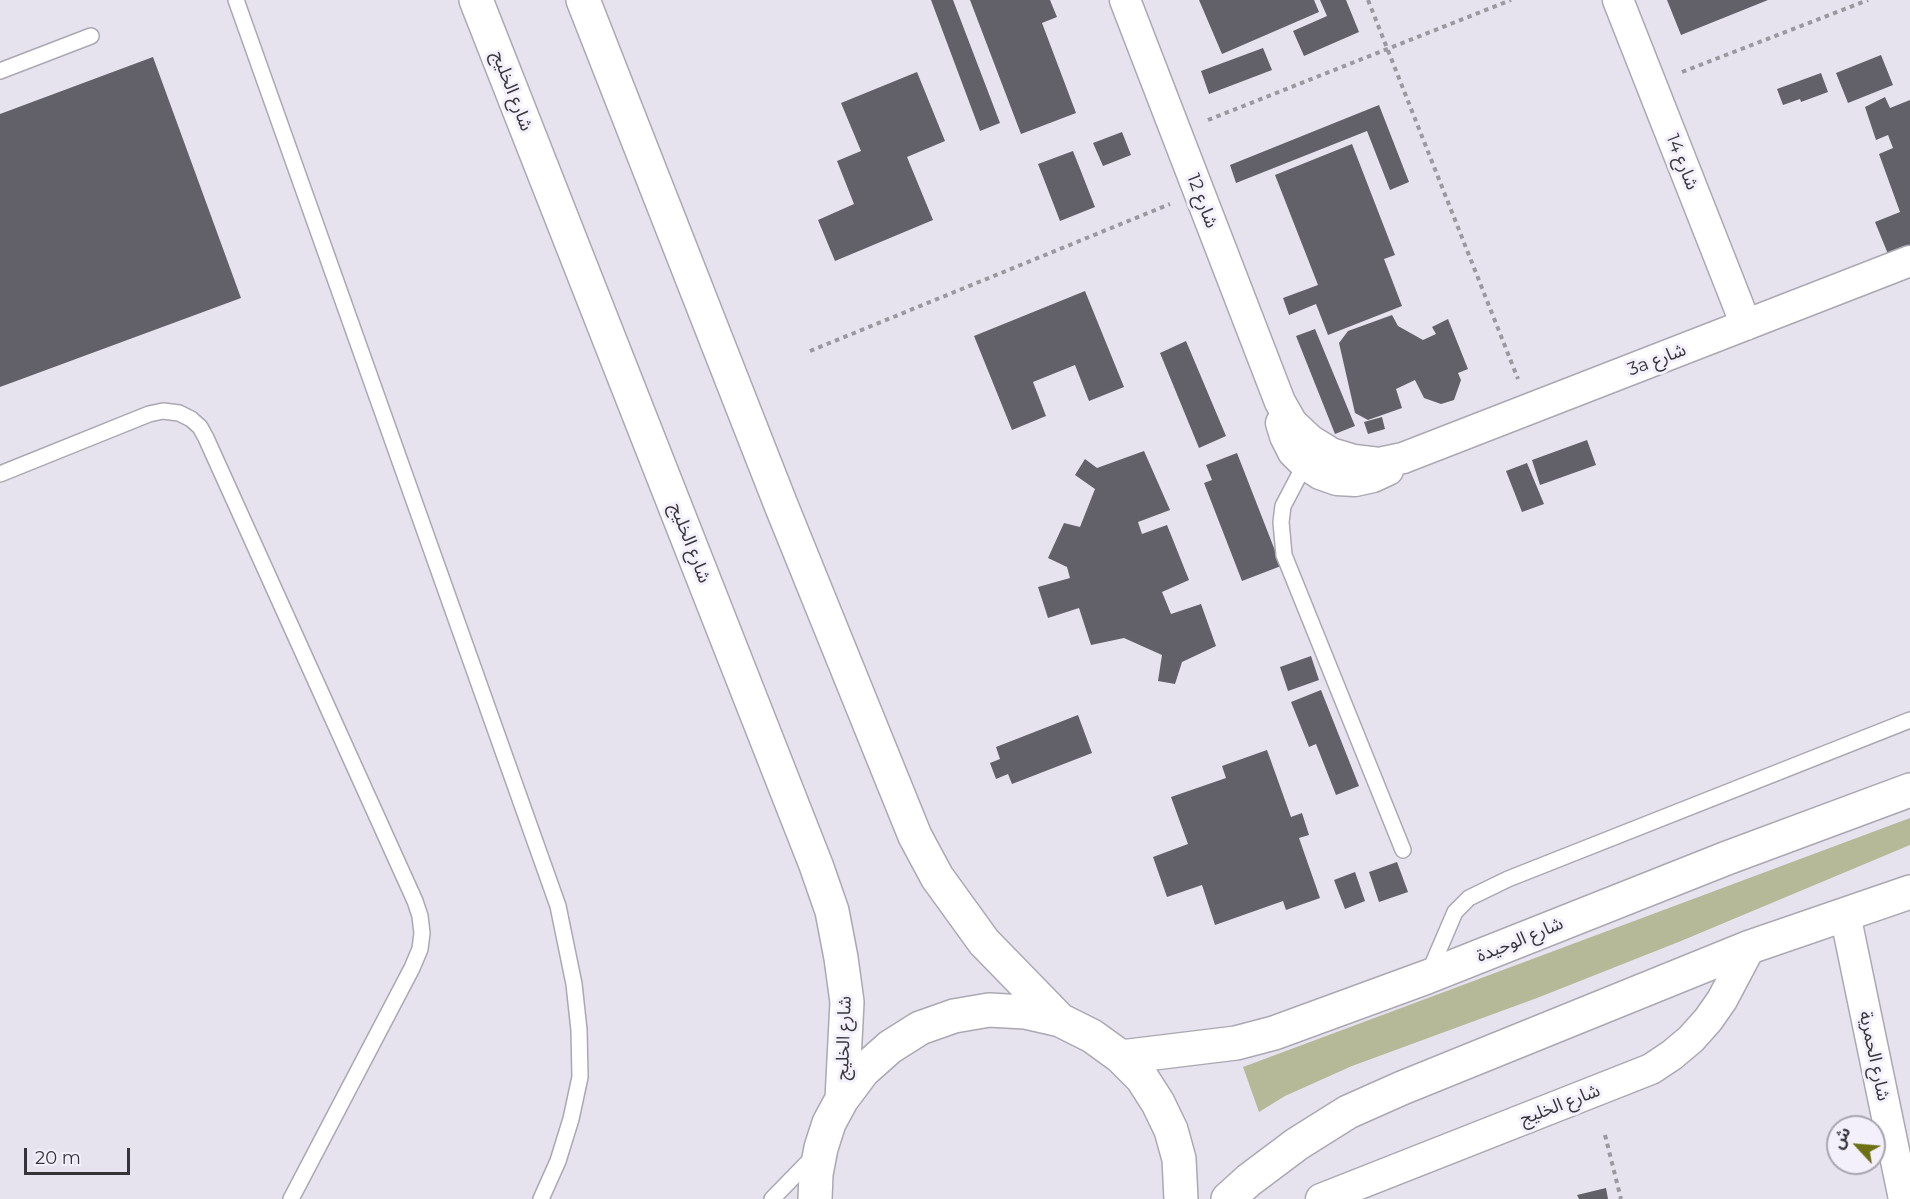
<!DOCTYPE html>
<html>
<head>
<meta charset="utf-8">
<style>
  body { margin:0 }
  #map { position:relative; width:1910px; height:1199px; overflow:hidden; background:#e6e3ee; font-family:Montserrat,"Noto Sans Arabic",sans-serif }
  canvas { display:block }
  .north { position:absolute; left:1826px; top:1115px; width:60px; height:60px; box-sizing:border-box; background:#f3f0fc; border:2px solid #a7a5ae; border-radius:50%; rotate:296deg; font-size:16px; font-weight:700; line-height:24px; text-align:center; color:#353438 }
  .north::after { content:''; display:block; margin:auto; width:21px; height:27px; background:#6e7014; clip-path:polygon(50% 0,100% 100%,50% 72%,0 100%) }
  .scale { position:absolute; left:24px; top:1148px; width:106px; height:27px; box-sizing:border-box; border:3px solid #353438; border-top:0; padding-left:8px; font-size:18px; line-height:21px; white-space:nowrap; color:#353438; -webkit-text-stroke:4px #f3f0fc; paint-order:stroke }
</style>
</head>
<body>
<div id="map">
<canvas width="1910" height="1199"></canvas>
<div class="north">ش</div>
<div class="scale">20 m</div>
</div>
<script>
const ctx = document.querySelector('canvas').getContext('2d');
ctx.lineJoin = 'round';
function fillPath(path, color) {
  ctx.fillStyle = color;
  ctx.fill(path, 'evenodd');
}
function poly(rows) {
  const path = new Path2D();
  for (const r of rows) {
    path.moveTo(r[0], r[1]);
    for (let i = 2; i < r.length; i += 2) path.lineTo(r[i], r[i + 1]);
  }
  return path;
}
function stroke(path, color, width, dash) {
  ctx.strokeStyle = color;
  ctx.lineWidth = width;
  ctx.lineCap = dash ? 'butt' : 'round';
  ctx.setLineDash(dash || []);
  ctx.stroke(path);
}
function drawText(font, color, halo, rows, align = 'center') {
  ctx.font = font + ' Montserrat,"Noto Sans Arabic",sans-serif';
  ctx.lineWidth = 6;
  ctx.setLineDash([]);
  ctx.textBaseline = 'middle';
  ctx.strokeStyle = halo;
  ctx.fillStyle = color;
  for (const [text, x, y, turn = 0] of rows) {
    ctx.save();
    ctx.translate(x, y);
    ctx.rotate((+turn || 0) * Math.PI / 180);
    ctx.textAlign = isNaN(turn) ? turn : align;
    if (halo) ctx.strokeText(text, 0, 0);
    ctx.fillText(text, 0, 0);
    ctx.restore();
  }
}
fillPath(poly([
  [1910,818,1910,845,1681,941,1537,998,1352,1066,1285,1096,1259,1112,1243,1067]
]), '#b6b997');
fillPath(poly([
  [931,0,953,0,1000,123,980,131],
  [970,0,1050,0,1057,17,1042,23,1076,113,1021,134],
  [1199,0,1314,0,1319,12,1222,54],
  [1320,0,1346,0,1359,32,1304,56,1293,31,1327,16],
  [1667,0,1768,0,1681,35],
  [1263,48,1272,70,1209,94,1201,71],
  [1881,55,1893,85,1848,103,1836,73],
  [153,57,241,298,0,387,0,114],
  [917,72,945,141,907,157,933,220,835,261,818,220,854,204,837,161,861,151,841,103],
  [1821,73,1828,92,1801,102,1800,99,1783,105,1777,89],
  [1885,97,1890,108,1910,100,1910,245,1888,254,1875,222,1900,212,1879,154,1893,148,1888,135,1876,140,1865,107],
  [1379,105,1409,182,1390,190,1367,131,1236,183,1230,165],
  [1122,132,1131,155,1103,166,1093,143],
  [1352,144,1395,255,1384,259,1402,306,1328,335,1316,304,1289,315,1283,298,1318,285,1275,175],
  [1073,151,1095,207,1060,221,1038,164],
  [1085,291,1124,387,1089,401,1075,365,1033,382,1046,416,1012,430,974,336],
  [1392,315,1398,326,1423,340,1436,334,1432,327,1448,319,1468,369,1458,373,1461,380,1454,400,1441,404,1424,398,1415,380,1396,389,1402,408,1368,420,1355,413,1339,343,1348,331],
  [1315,329,1355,426,1335,434,1296,336],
  [1186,341,1226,436,1199,448,1160,353],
  [1382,417,1385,429,1368,434,1364,422],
  [1587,440,1596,465,1540,485,1532,460],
  [1144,451,1170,510,1138,522,1142,534,1167,525,1189,580,1162,592,1171,614,1201,604,1216,646,1182,662,1175,684,1158,681,1162,655,1124,638,1091,645,1079,608,1048,618,1038,587,1070,578,1067,567,1048,558,1064,523,1080,527,1095,489,1075,475,1085,459,1097,468],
  [1237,453,1281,566,1242,581,1204,483,1212,480,1206,465],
  [1527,463,1544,504,1522,512,1506,471],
  [1311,656,1319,680,1288,691,1280,667],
  [1321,690,1359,786,1336,795,1316,744,1309,747,1291,702],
  [1078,715,1092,753,1012,784,1008,774,996,779,990,763,1000,759,996,747],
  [1267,750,1291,817,1302,813,1309,835,1299,838,1320,898,1286,910,1283,901,1215,925,1202,885,1167,897,1153,857,1188,844,1171,797,1226,778,1222,766],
  [1397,862,1408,892,1379,902,1369,872],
  [1355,872,1365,901,1345,909,1334,880],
  [1606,1188,1608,1199,1579,1199,1577,1195]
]), '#626069');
const service = poly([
  [236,0,558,906,574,984,579,1030,580,1077,571,1119,558,1161,541,1199],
  [0,71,91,36],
  [1305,464,1283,506,1281,522,1284,555,1403,850],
  [0,474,149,414,163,411,179,413,191,419,200,427,206,438,415,901,420,916,422,933,420,949,412,968,291,1199],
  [1428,975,1455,912,1469,898,1508,879,1910,720],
  [772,1199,813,1157]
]);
const minor = poly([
  [1125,0,1280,402,1292,423,1310,440,1331,453,1354,460,1379,463,1403,458,1910,261],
  [1618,0,1746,325],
  [1281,423,1285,436,1293,452,1305,464,1320,474,1337,480,1355,481,1373,477,1388,470],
  [1845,914,1904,1199],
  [1321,1199,1651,1069,1672,1055,1691,1039,1708,1020,1722,1000,1750,947]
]);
const primary = poly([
  [476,0,816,865,832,911,841,958,847,1002,842,1099],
  [583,0,781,505,915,836,937,877,984,942,1060,1020],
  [1121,1057,1236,1043,1274,1033,1427,977,1727,858,1910,790],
  [815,1199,816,1174,821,1148,829,1123,842,1099,863,1071,890,1047,920,1028,954,1016,989,1010,1025,1012,1060,1020,1092,1036,1121,1057,1142,1078,1158,1103,1171,1130,1179,1159,1181,1199],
  [1228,1199,1249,1180,1297,1144,1348,1112,1402,1088,1750,947,1910,892]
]);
stroke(service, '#aaa8b2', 18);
stroke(minor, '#aaa8b2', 33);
stroke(primary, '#aaa8b2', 36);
stroke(poly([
  [1368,0,1518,379],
  [1682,72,1868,0],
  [1208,120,1511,0],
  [810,351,1170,204],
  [1605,1135,1621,1199]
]), '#9b98a0', 4, [4.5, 4.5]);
stroke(service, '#fff', 15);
stroke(minor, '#fff', 30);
stroke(primary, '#fff', 33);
drawText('18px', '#353438', '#f3f0fc', [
  ["شارع الخليج",512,91,69],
  ["شارع 14",1682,162,68],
  ["شارع 12",1202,201,69],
  ["3a شارع",1657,360,-21],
  ["شارع الخليج",690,543,69],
  ["شارع الوحيدة",1520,940,-22],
  ["شارع الخليج",844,1038,-88],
  ["شارع الحمرية",1874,1056,78],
  ["شارع الخليج",1560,1105,-21]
]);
</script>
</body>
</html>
